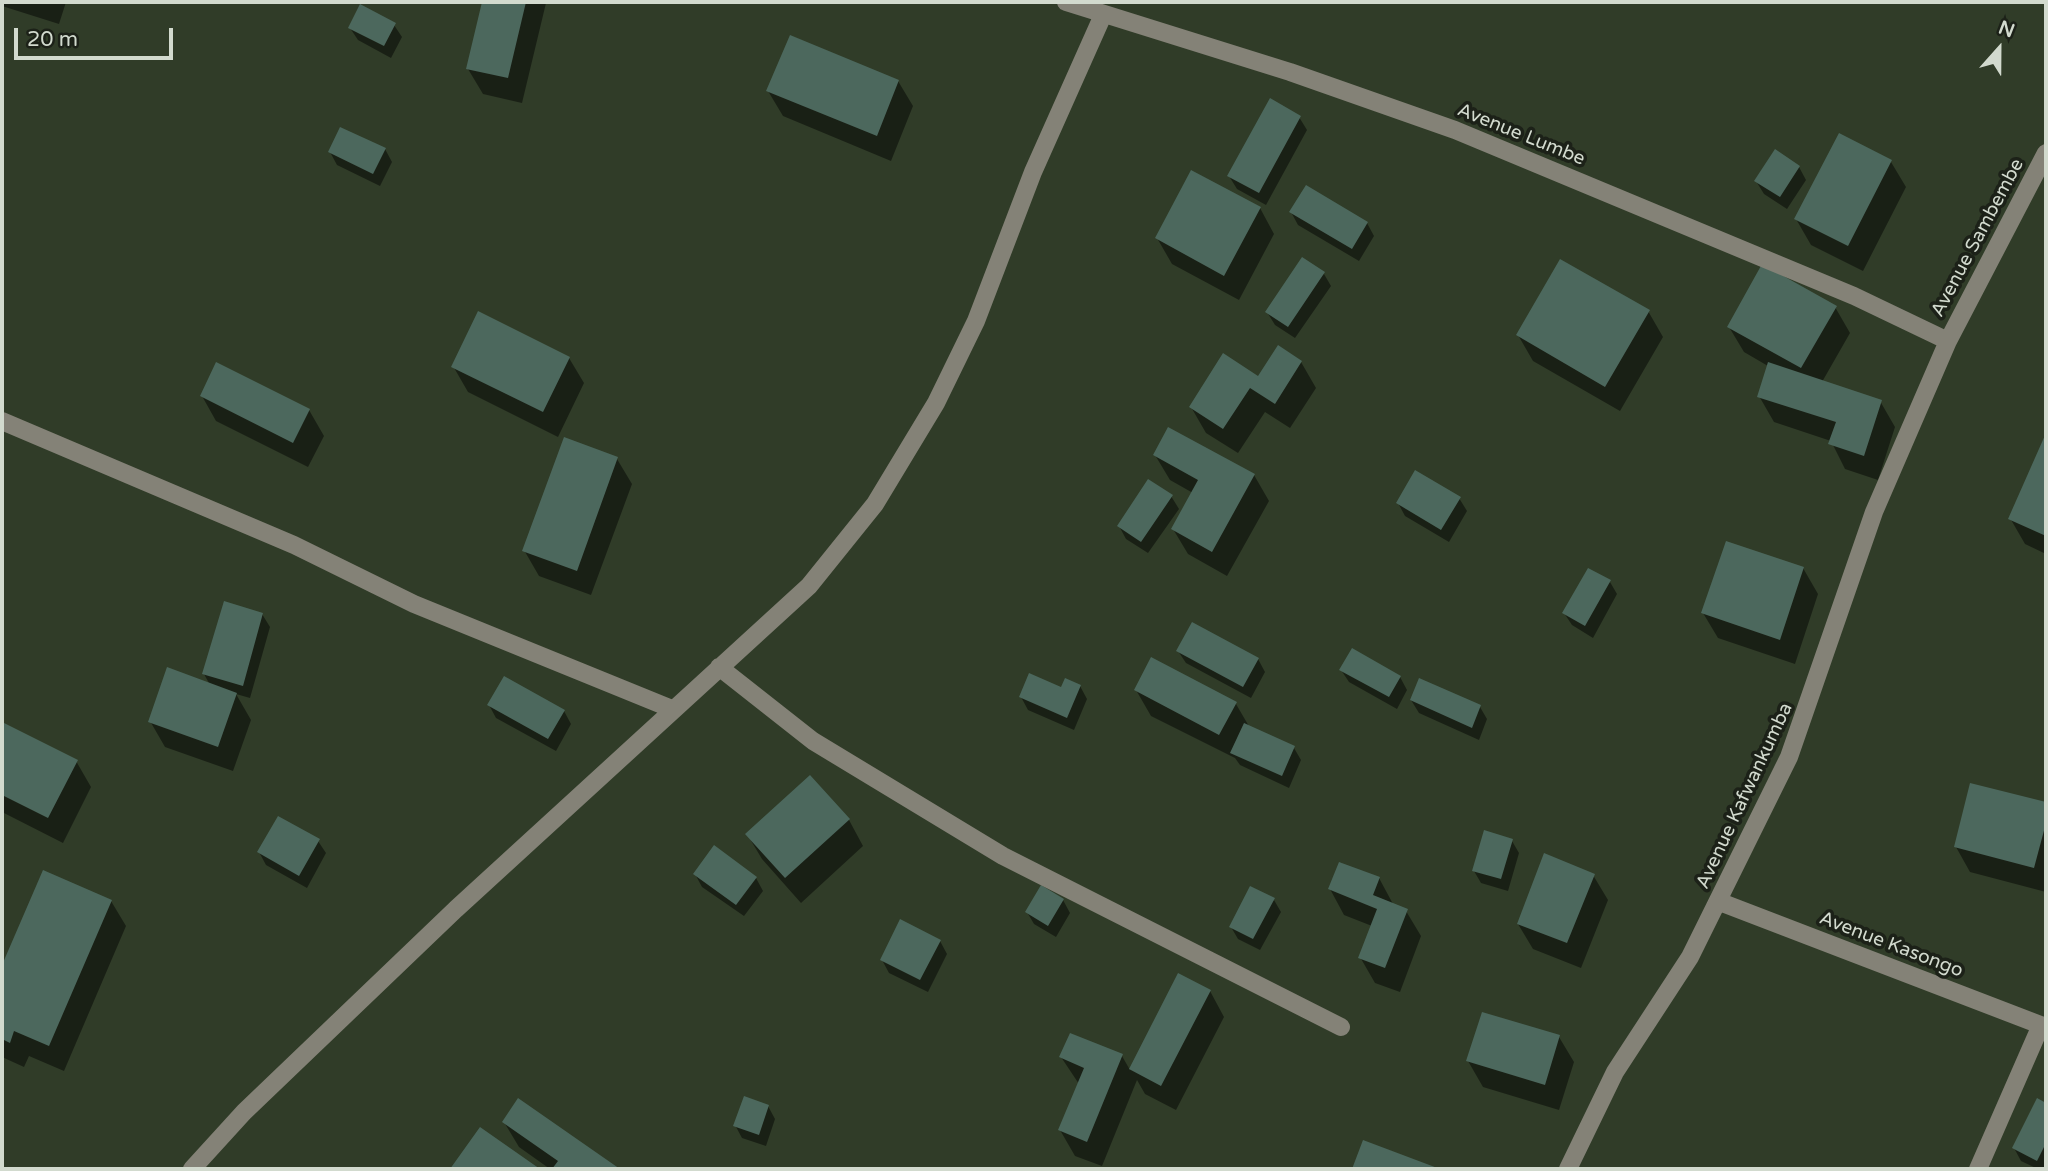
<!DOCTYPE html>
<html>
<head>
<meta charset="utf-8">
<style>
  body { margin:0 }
  #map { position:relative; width:2048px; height:1171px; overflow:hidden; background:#303c28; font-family:"Varela Round",sans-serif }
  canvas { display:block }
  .frame { position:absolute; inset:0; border:4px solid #d2dace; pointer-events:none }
  .north { position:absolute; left:1964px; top:14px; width:70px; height:70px; -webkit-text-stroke:5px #1c2118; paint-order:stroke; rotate:21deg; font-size:19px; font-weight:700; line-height:28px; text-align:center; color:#d2dace }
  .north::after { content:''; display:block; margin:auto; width:24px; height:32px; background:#d2dace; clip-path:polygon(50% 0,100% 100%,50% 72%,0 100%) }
  .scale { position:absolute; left:14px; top:28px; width:159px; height:32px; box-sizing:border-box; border:4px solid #d2dace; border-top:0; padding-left:9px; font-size:21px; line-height:24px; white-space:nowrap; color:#d2dace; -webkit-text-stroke:5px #1c2118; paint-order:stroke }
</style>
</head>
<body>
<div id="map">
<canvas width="2048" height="1171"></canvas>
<div class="frame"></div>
<div class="north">N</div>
<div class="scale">20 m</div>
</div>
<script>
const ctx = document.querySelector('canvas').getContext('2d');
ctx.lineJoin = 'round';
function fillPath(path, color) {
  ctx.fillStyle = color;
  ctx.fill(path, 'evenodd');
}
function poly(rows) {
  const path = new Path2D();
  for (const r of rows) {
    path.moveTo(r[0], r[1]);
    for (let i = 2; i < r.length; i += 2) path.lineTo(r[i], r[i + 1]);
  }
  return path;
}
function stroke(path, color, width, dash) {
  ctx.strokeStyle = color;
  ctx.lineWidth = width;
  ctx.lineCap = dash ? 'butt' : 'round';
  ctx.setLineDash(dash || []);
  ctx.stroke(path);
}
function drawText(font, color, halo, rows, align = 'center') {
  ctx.font = font + ' "Varela Round",sans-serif';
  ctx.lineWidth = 7;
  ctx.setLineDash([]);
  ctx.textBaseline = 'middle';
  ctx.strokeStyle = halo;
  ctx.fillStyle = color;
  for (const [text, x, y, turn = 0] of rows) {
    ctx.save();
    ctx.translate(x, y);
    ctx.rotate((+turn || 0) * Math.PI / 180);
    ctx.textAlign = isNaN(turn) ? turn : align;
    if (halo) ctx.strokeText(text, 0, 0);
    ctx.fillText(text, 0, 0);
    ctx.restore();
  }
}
fillPath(poly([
  [2,2,66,2,59,24,2,6],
  [484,2,546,3,522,103,483,94,468,69],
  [394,25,402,37,391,58,358,40,350,28],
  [898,81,913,106,891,161,783,116,768,91],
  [1299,117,1307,130,1266,205,1237,189,1229,176],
  [1839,136,1891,162,1906,187,1863,271,1811,245,1796,219],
  [385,149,392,162,380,186,337,165,330,152],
  [1799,167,1806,180,1787,209,1764,194,1756,181],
  [1260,208,1274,234,1239,300,1172,264,1157,238],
  [1291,212,1367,223,1374,236,1359,261,1298,225],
  [1324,274,1331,286,1295,338,1275,325,1267,312],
  [1835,307,1850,333,1822,382,1880,401,1895,427,1878,480,1845,469,1831,441,1774,422,1759,396,1768,366,1744,352,1729,327],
  [1648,311,1663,337,1620,411,1533,361,1518,335],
  [569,358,584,383,558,437,468,392,453,366],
  [1301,362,1316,388,1290,428,1265,412,1238,453,1206,433,1191,407],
  [202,396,309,410,324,436,308,467,216,421],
  [2046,438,2046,554,2025,544,2010,518],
  [1155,455,1254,475,1269,501,1227,576,1188,554,1173,529,1193,493,1170,480],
  [617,459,632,484,591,595,539,576,524,550],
  [1171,496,1179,509,1148,553,1126,539,1119,526],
  [1459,498,1467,511,1449,542,1405,516,1398,503],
  [1803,568,1818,594,1795,664,1718,638,1703,613],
  [1610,582,1617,594,1593,638,1572,625,1564,613],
  [262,614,270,627,250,698,236,694,251,720,233,771,165,747,150,721,210,685,204,674],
  [1178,651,1258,659,1265,672,1251,698,1186,663],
  [1152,660,1236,704,1250,728,1294,748,1301,760,1289,788,1240,765,1235,758,1151,716,1136,690],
  [1341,670,1400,677,1407,690,1397,709,1349,682],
  [1080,686,1087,699,1074,730,1028,710,1021,697],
  [1411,700,1480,707,1487,719,1479,740,1419,713],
  [489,705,564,711,571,724,556,751,496,718],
  [2,724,76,761,91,787,63,843,2,812],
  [1971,785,2046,804,2046,892,1970,872,1956,847],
  [849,820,863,846,801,903,762,859,747,834],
  [318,841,326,853,307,888,266,865,259,852],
  [1512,841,1519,853,1508,891,1481,883,1474,871],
  [44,872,111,901,126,926,64,1071,29,1056,24,1067,2,1057,2,969],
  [695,874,756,878,763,891,744,916,702,887],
  [1593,875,1608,900,1581,968,1533,949,1518,924],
  [1379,878,1393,904,1406,911,1421,936,1400,992,1375,983,1360,957,1372,926,1344,915,1330,889],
  [1063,900,1070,913,1056,937,1034,924,1027,912],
  [1274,900,1281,912,1260,950,1238,939,1231,927],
  [940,941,947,954,928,992,889,973,882,960],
  [1179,976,1210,991,1224,1017,1176,1110,1145,1094,1137,1080,1102,1166,1075,1156,1060,1130,1079,1084,1061,1057,1122,1056,1130,1070],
  [1559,1037,1574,1062,1559,1110,1483,1087,1468,1061],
  [519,1100,617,1169,550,1169,519,1147,504,1122],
  [2038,1101,2046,1105,2046,1169,2038,1169,2021,1161,2014,1148],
  [768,1106,775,1119,766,1146,742,1138,735,1125]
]), '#0007');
fillPath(poly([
  [482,2,526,2,508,78,466,69],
  [360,4,396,23,384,46,348,28],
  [790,35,899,80,877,136,766,91],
  [1270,98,1301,116,1259,193,1227,176],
  [340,127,386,148,373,174,328,152],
  [1839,133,1892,160,1848,246,1794,219],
  [1775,149,1800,166,1780,197,1754,181],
  [1191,170,1261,207,1224,276,1155,238],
  [1306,185,1368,222,1352,249,1289,212],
  [1302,257,1325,272,1288,327,1265,312],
  [1560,259,1650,310,1605,387,1516,335],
  [1762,264,1837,306,1801,368,1727,327],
  [478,311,570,357,543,412,451,367],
  [1278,345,1302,361,1275,404,1250,388,1223,429,1189,407,1223,353,1258,376],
  [216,362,310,409,293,443,200,396],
  [1768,362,1882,400,1864,456,1828,444,1836,422,1757,397],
  [1168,427,1255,474,1212,552,1171,529,1198,480,1153,455],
  [2046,433,2046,536,2008,519],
  [564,437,618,457,577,571,522,551],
  [1415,470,1461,497,1441,530,1396,503],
  [1148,479,1173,495,1141,542,1117,526],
  [1726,541,1804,567,1780,640,1701,613],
  [1588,568,1611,580,1585,626,1562,613],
  [224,601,263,613,243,686,202,674],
  [1192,622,1259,658,1243,687,1176,651],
  [1352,648,1401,676,1389,697,1339,670],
  [1151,657,1237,702,1219,735,1134,690],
  [167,667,237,693,218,747,148,722],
  [1029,673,1061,687,1065,678,1081,685,1067,718,1019,697],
  [504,676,565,710,548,739,487,705],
  [1419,678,1481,705,1472,728,1410,700],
  [2,722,78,760,48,818,2,795],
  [1244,723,1295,746,1282,776,1230,753],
  [810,775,850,819,785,878,745,834],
  [1970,783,2046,802,2046,823,2034,868,1954,847],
  [278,816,320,839,299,876,257,852],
  [1484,830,1513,839,1501,879,1472,871],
  [714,845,757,877,736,905,693,874],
  [1544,853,1595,874,1567,943,1517,924],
  [1339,862,1380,877,1373,895,1408,909,1385,968,1358,958,1377,909,1328,889],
  [43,870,112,900,49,1046,14,1031,10,1043,2,1039,2,965],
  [1041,885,1064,899,1048,926,1025,912],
  [1250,886,1275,898,1253,939,1229,927],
  [900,919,941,940,920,980,880,960],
  [1178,973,1211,990,1161,1086,1129,1069],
  [1482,1012,1560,1035,1545,1085,1466,1061],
  [1070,1033,1123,1054,1087,1142,1058,1130,1084,1068,1059,1057],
  [744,1096,769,1105,759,1135,733,1126],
  [518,1098,620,1169,552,1169,558,1161,502,1122],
  [2037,1098,2046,1103,2046,1143,2037,1161,2012,1148],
  [480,1127,540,1169,450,1169],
  [1363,1140,1440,1169,1352,1169]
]), '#4c685d');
stroke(poly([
  [1066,2,1290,72,1455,130,1854,296,1948,341],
  [2,421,294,545,414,604,672,709],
  [719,667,813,741,1003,856,1341,1027],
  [1720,902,2046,1027],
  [192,1169,244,1112,456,909,809,586,875,504,936,403,976,321,1033,172,1103,15],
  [1568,1169,1615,1072,1690,957,1789,757,1874,512,1948,341,2046,153],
  [1978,1169,2041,1025]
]), '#848277', 18);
drawText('19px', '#d2dace', '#1c2118', [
  ["Avenue Lumbe",1521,135,22],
  ["Avenue Sambembe",1978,238,-62],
  ["Avenue Kafwankumba",1745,796,-65],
  ["Avenue Kasongo",1891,945,21]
]);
</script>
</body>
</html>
